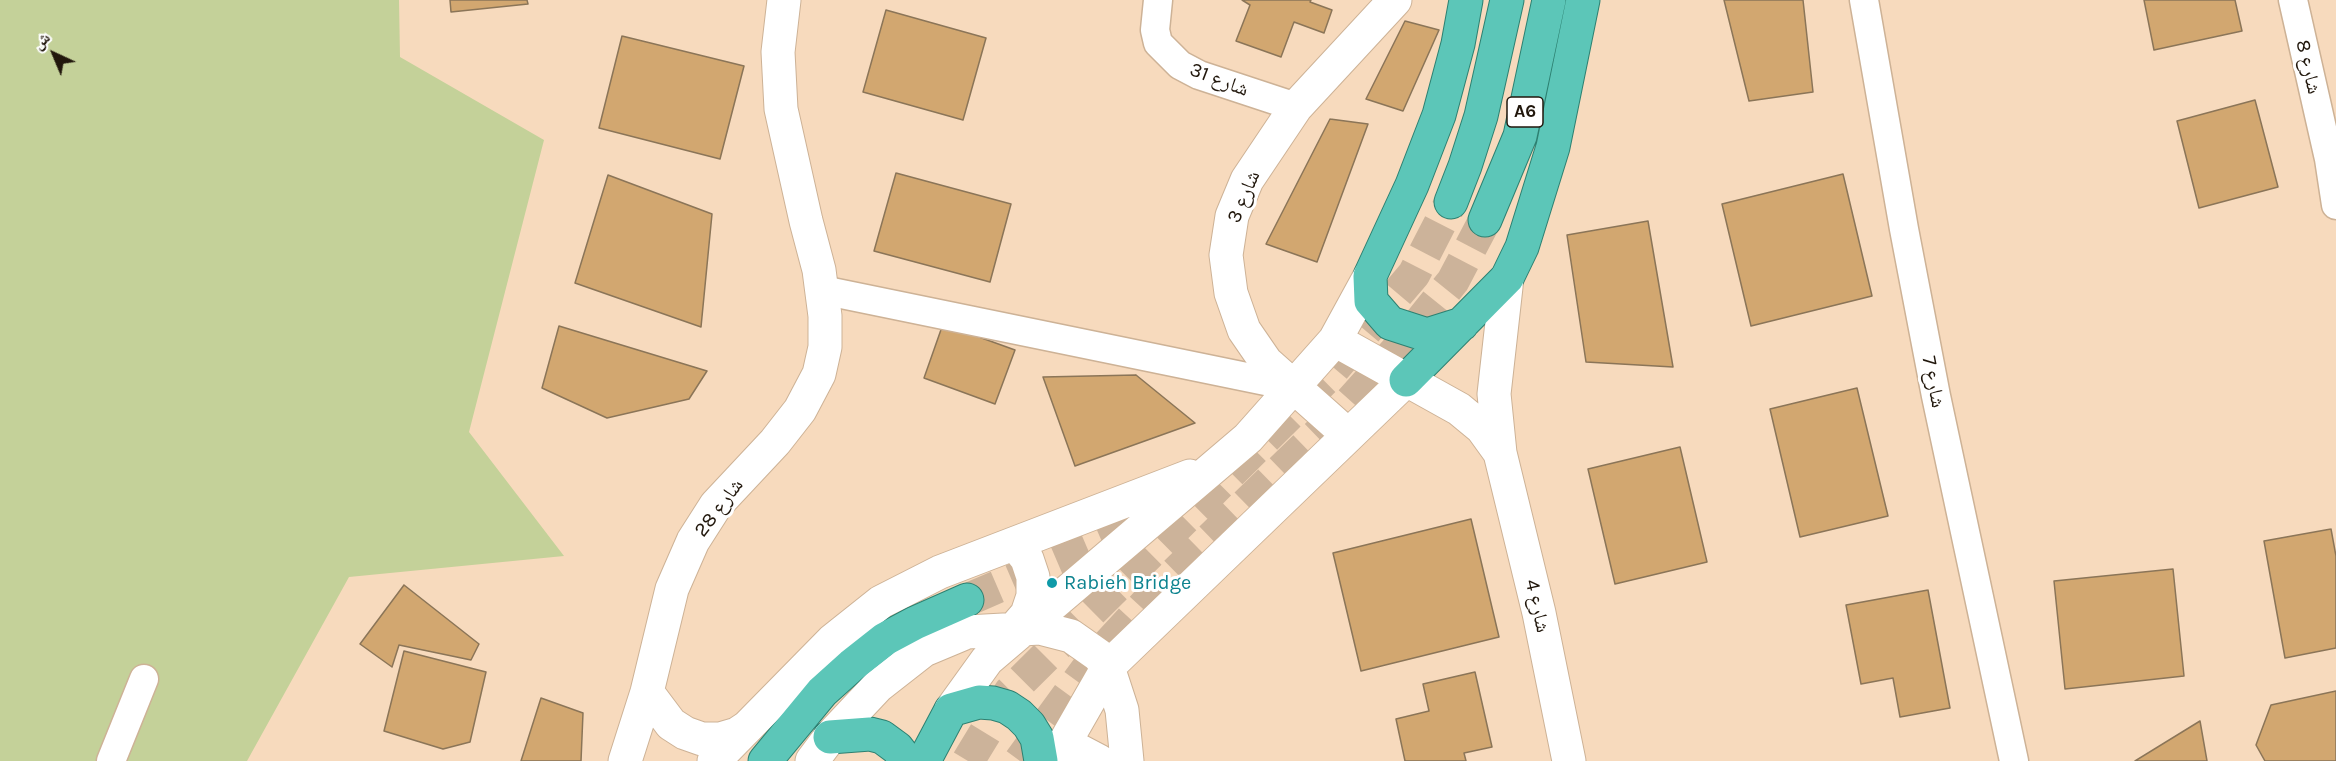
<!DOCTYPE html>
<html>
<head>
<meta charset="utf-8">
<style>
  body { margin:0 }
  #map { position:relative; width:2336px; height:761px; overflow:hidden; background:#f7dabd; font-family:Karla,"Noto Naskh Arabic",sans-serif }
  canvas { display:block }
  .north { position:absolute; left:24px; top:24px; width:60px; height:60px; -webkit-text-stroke:4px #fff; paint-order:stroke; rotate:316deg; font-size:16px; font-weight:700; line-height:24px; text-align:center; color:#21170c }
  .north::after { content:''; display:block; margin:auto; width:21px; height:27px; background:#21170c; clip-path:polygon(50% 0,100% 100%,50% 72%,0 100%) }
</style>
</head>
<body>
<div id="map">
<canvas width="2336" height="761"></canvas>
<div class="north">ش</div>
</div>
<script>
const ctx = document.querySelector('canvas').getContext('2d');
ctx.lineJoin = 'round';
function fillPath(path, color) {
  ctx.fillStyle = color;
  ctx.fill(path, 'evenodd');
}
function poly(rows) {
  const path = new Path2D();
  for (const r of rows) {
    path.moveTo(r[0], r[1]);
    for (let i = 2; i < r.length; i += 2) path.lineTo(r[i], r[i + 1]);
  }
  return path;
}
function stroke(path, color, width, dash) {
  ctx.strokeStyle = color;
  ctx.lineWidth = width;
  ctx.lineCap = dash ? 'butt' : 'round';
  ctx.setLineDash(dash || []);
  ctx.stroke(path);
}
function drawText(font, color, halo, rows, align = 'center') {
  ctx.font = font + ' Karla,"Noto Naskh Arabic",sans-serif';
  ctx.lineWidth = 6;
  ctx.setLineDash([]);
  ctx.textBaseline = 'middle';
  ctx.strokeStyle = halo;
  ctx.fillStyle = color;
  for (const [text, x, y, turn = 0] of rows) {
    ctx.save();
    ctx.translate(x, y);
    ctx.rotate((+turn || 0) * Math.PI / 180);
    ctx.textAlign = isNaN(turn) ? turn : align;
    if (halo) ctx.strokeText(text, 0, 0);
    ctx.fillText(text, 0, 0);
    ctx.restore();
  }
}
fillPath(poly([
  [0,0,399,0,400,57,544,140,469,432,564,556,349,577,247,761,0,761]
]), '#c4d199');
const building = poly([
  [450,0,527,0,528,4,451,12,450,0],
  [1242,0,1311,0,1310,2,1332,10,1324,33,1294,22,1281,57,1236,41,1250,5,1242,0],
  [1724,0,1803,0,1813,92,1749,101,1724,0],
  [2144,0,2235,0,2242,31,2154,50,2144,0],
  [886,10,986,38,963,120,863,92,886,10],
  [1405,21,1439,30,1403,111,1366,99,1405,21],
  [622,36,744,66,720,159,599,128,622,36],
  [2255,100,2278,187,2199,208,2177,121,2255,100],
  [1330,119,1368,124,1317,262,1266,244,1330,119],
  [896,173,1011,204,990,282,874,251,896,173],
  [1843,174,1872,296,1751,326,1722,204,1843,174],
  [608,175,712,214,701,327,575,283,608,175],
  [1648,221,1673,367,1586,362,1567,235,1648,221],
  [943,324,1015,350,995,404,924,378,943,324],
  [559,326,707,371,689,399,607,418,542,388,559,326],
  [1136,375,1195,423,1075,466,1043,377,1136,375],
  [1857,388,1888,516,1800,537,1770,409,1857,388],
  [1680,447,1707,562,1615,584,1588,469,1680,447],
  [1471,519,1499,637,1361,671,1333,553,1471,519],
  [2331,529,2336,556,2336,648,2285,658,2264,541,2331,529],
  [2173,569,2184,676,2065,689,2054,581,2173,569],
  [404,585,479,644,471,660,399,645,392,667,360,644,404,585],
  [1928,590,1950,708,1900,717,1893,678,1861,684,1846,605,1928,590],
  [404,651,486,672,470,742,443,749,384,731,404,651],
  [1475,672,1492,747,1464,753,1466,761,1405,761,1396,719,1429,711,1423,684,1475,672],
  [2336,691,2336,761,2265,761,2256,745,2271,705,2336,691],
  [541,698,583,713,581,761,521,761,541,698],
  [2200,721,2207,761,2135,761,2200,721]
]);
fillPath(building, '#d2a770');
stroke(building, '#8b7558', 1.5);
stroke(poly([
  [967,600,1139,526],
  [968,761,1010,692,1325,379,1414,274,1451,202],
  [1020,761,1093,661,1164,584,1344,409,1404,342,1453,281,1485,220]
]), '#ccb39a', 33, [33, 16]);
const minor = poly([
  [1158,0,1155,30,1158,43,1180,65,1199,75,1296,107],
  [1864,0,1904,229,1936,396,2014,761],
  [2293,0,2329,159,2336,205],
  [822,290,1295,387],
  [111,761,144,679]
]);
const tertiary = poly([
  [1507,278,1494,394,1500,453,1539,613,1569,761],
  [1335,340,1459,409,1482,428,1500,453],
  [1348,435,1266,362,1244,330,1231,293,1226,255,1232,216,1247,180,1296,107,1395,0],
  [1014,629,1027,614,1033,596,1033,577,1027,559,1015,544],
  [647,692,671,724,685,733,702,739,720,739,737,734,746,728],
  [951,710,987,660,1248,438,1335,340,1370,276],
  [625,761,647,692,672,589,693,541,716,505,775,442,800,410,819,374,825,347,825,316,819,270,806,221,781,109,778,52,784,0],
  [714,761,832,641,881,602,940,572,1190,476],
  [812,761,830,737,878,686,924,650,967,632,1040,628,1071,636,1098,655,1108,667,1122,710,1127,761],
  [1099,761,1078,750,1061,749,1108,667,1406,380]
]);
const trunk = poly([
  [1451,202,1465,166,1481,116,1507,0],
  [1485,220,1520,136,1549,0],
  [1462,324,1427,335,1390,323,1371,301,1370,276,1412,185,1439,115,1458,44,1466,0],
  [1406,380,1507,278,1522,247,1553,147,1583,0],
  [830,737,870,734,882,737,897,748,907,761],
  [765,761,822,692,852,665,885,639,915,623,967,600],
  [924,761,951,710,979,702,993,703,1007,707,1019,715,1029,725,1037,738,1041,761]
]);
stroke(minor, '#cdb296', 31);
stroke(tertiary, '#cdb296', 35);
stroke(trunk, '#2d8071', 35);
stroke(minor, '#fff', 28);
stroke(tertiary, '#fff', 33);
stroke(trunk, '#5cc6b8', 33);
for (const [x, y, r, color] of [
  [1052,583,6,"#0f9aa8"]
]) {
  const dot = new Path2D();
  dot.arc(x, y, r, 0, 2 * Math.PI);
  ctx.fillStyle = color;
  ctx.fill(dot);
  stroke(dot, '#fff', 2);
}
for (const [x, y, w] of [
  [1525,112,36]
]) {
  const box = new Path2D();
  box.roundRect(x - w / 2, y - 15, w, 30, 4.5);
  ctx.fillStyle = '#fff';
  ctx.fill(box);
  stroke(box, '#21170c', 1.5);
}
drawText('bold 18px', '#21170c', null, [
  ["A6",1525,112]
]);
drawText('20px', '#21170c', '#fff', [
  ["شارع 8",2308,67,77],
  ["شارع 31",1219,80,21],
  ["شارع 3",1244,197,-67],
  ["شارع 7",1933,382,79],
  ["شارع 28",719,508,-53],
  ["شارع 4",1537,606,77]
]);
drawText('20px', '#0d838f', '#fff', [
  ["Rabieh Bridge",1064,583]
], 'left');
</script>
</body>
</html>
